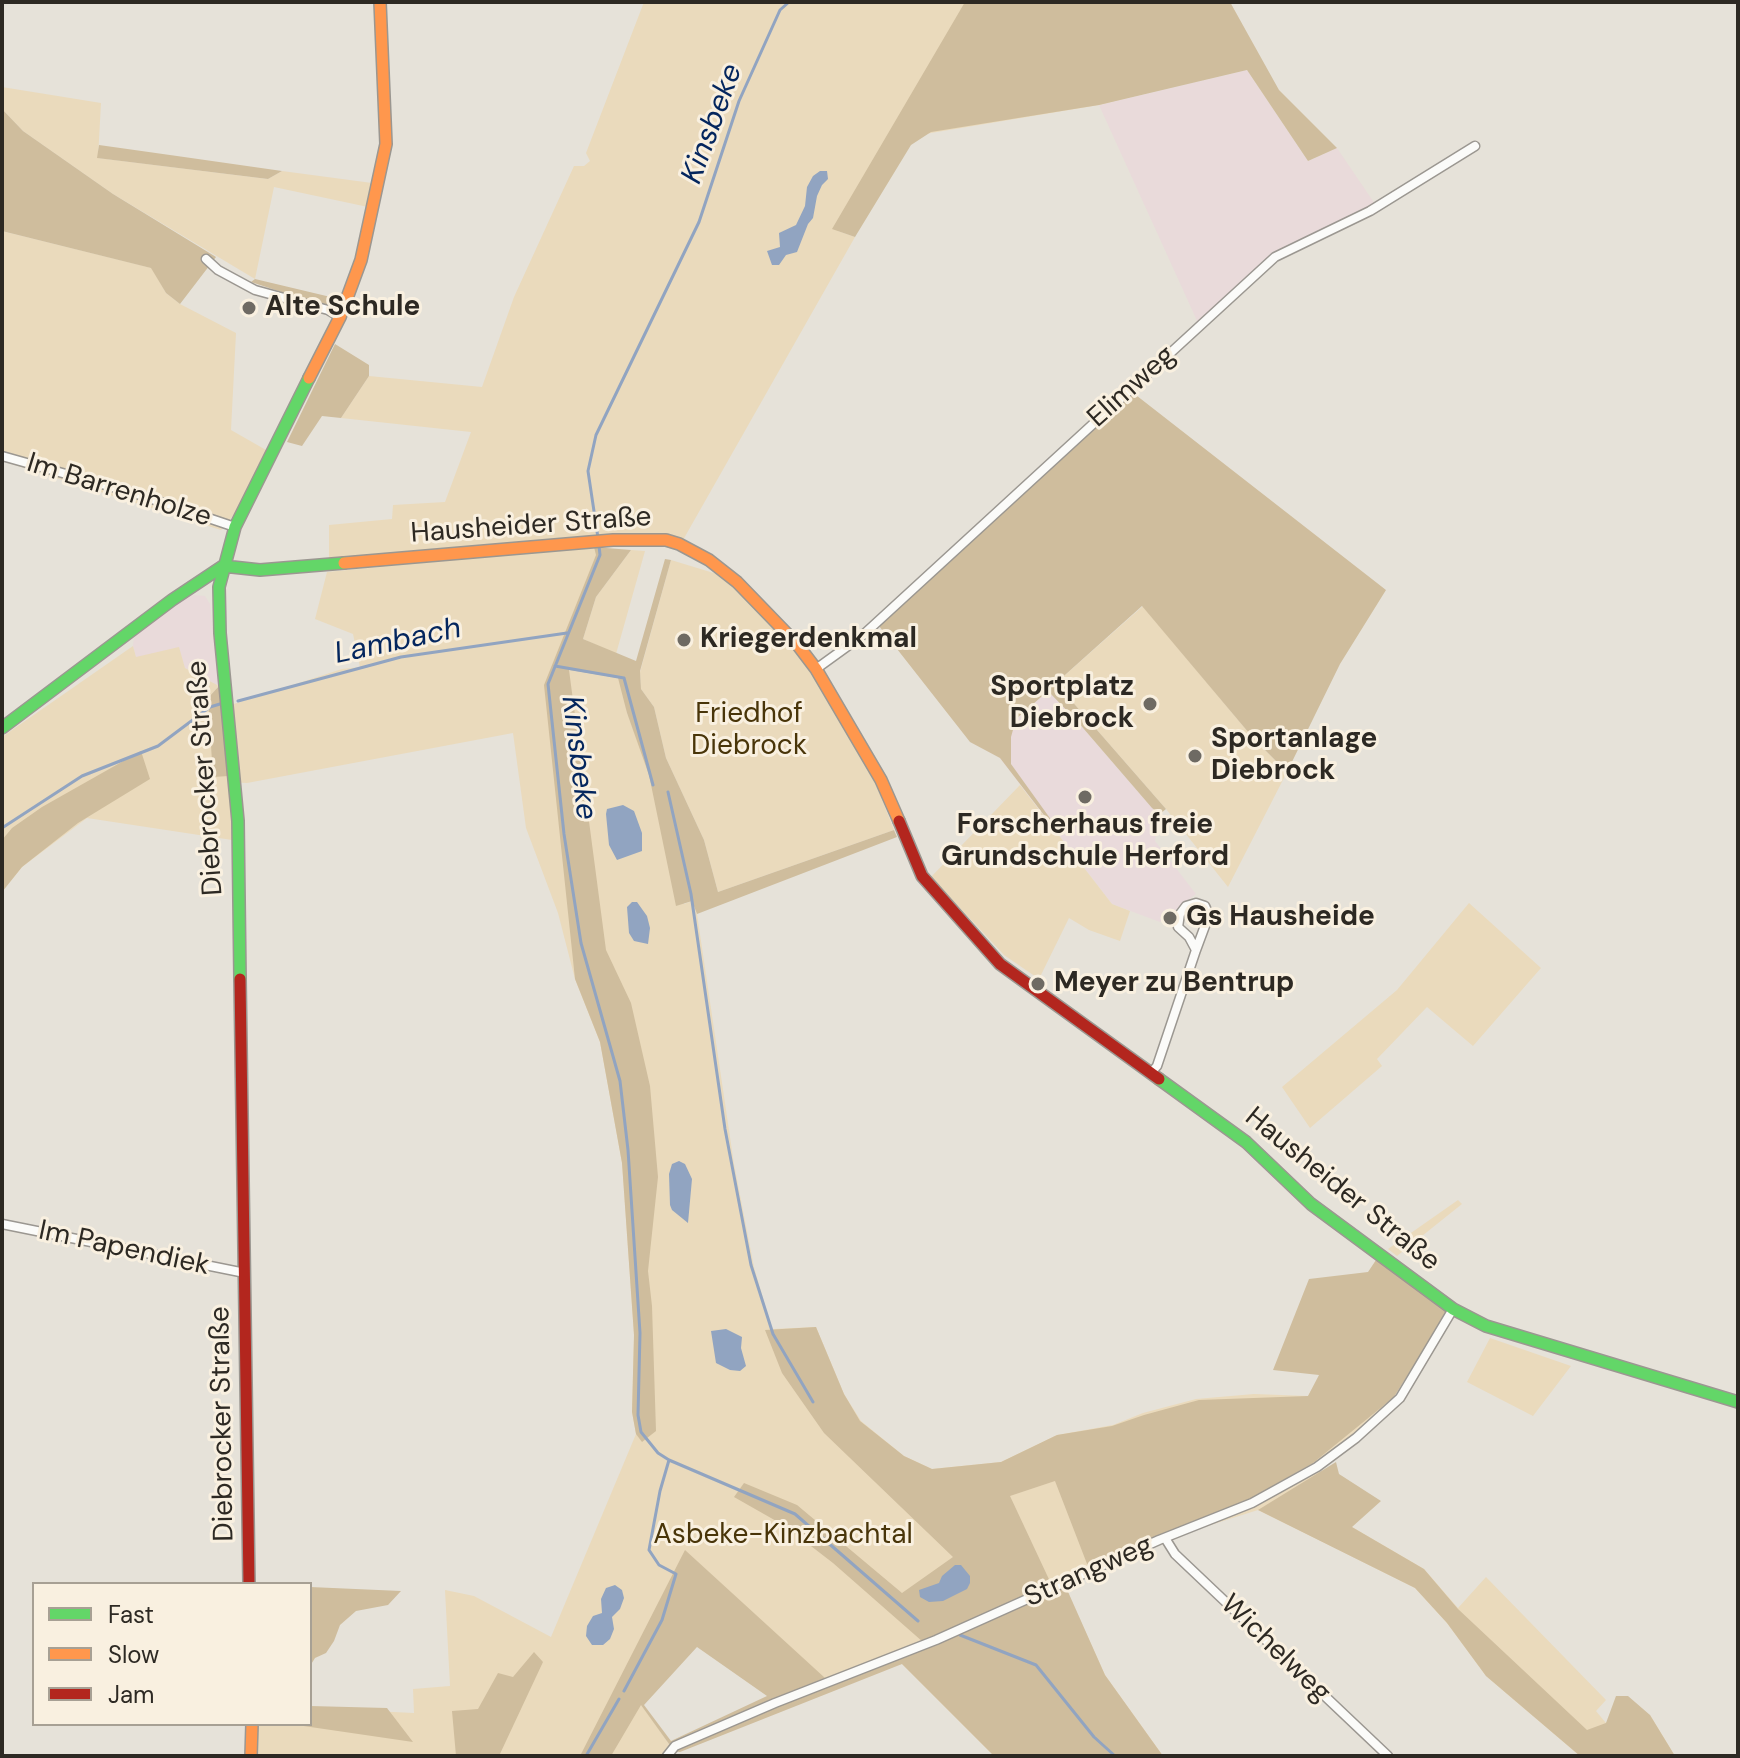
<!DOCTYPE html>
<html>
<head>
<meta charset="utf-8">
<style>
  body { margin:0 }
  #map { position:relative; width:1740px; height:1758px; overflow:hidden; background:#e6e2d9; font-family:"DM Sans",sans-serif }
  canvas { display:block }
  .frame { position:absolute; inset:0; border:4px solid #2d2923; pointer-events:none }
  .legend { position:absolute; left:32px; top:1582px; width:280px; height:144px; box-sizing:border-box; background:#f9f0e0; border:2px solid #a7a094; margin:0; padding:10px 14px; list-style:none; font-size:24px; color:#2d2923 }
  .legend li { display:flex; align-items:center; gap:16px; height:40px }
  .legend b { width:40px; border:2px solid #a7a094 }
</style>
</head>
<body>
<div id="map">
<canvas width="1740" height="1758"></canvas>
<div class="frame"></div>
<ul class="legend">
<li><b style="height:10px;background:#63d668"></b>Fast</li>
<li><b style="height:10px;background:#ff974d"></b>Slow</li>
<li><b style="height:10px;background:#b3261e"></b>Jam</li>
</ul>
</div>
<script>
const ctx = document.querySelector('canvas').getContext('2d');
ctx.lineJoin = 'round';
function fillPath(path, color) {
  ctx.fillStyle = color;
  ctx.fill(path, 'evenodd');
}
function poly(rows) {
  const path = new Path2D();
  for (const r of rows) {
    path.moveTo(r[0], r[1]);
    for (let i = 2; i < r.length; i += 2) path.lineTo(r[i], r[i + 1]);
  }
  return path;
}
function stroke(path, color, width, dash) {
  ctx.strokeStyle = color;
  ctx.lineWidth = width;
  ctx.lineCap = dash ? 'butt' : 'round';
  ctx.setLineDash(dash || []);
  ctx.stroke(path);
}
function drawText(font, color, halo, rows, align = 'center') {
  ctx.font = font + ' "DM Sans",sans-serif';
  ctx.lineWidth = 6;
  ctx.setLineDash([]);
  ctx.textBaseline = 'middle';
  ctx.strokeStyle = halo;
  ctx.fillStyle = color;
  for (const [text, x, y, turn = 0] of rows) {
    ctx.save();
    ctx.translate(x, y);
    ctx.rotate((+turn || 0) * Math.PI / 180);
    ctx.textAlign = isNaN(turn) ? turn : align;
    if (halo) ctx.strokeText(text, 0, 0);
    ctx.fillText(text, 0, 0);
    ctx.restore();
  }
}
fillPath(poly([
  [1247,70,1308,161,1337,148,1375,204,1280,250,1198,323,1099,105],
  [194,595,205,596,210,604,219,686,185,668,136,657,133,646,135,631,180,600]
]), '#e9dada');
fillPath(poly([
  [1048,691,1077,721,1152,808,1160,814,1155,841,1196,894,1160,922,1112,904,989,744]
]), '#e9dadb');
fillPath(poly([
  [644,2,1230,2,1263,64,1099,105,889,140,838,231,855,237,683,540,670,534,598,536,600,555,568,670,618,678,624,693,627,713,654,783,684,904,692,901,697,914,734,1164,754,1267,772,1329,816,1327,844,1394,861,1421,904,1456,932,1469,1001,1462,1057,1435,1113,1425,1143,1413,1196,1399,1254,1394,1308,1396,1320,1375,1373,1380,1387,1409,1317,1467,1352,1527,1424,1569,1458,1608,1486,1577,1606,1700,1596,1711,1606,1723,1623,1706,1650,1715,1675,1756,1580,1756,1486,1676,1447,1623,1415,1588,1258,1510,1166,1539,1062,1580,1105,1675,1163,1756,994,1756,902,1664,825,1679,696,1645,642,1705,671,1747,664,1756,258,1756,257,1724,310,1724,310,1708,414,1713,413,1689,450,1686,445,1590,474,1596,551,1637,636,1434,632,1412,634,1335,622,1163,600,1042,575,979,558,913,526,828,513,733,247,783,230,782,232,840,87,818,22,867,2,892,2,737,133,646,136,657,179,647,185,668,219,686,208,698,209,712,342,669,360,667,353,634,315,619,327,572,379,567,379,564,434,550,329,559,329,525,392,519,393,505,445,502,471,432,341,418,369,376,482,387,514,297,574,166,584,166,590,161,586,153],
  [2,87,101,103,98,158,268,179,282,171,372,183,368,207,274,187,255,279,113,194,23,131,2,109],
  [2,231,152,268,166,293,180,304,236,333,231,430,266,450,237,511,221,530,2,461],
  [631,550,645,551,616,654,583,639,596,597],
  [671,560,717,574,737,589,794,645,819,677,874,779,894,830,718,892,704,840,666,758,654,707,641,689,640,672],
  [1143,606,1254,739,1287,772,1228,887,1166,809,1056,683],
  [1020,785,1112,904,1130,911,1120,941,1089,930,1069,918,1039,979,1004,955,931,877],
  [1469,903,1541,968,1473,1046,1427,1007,1377,1059,1382,1066,1310,1128,1282,1087,1397,990],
  [1458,1200,1462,1204,1397,1256,1388,1249],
  [1490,1338,1571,1366,1533,1416,1467,1382]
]), '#eadabc');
fillPath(poly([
  [965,2,1230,2,1279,90,1337,148,1308,161,1247,70,1099,105,931,132,911,145,855,237,832,229],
  [2,109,23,131,113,194,216,257,180,304,166,293,151,268,2,231],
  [99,145,177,156,282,171,268,179,97,158],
  [255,279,339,299,336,310,251,282],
  [335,344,369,365,369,376,341,418,322,416,302,446,287,442],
  [1132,392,1386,590,1340,664,1287,772,1254,739,1142,606,1056,683,1166,809,1160,814,1152,808,1077,721,1048,691,1016,719,1011,737,1011,764,1057,828,1057,832,1000,758,970,742,879,626],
  [594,547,631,550,596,597,583,639,636,661,665,559,671,560,640,671,641,689,654,707,666,758,704,840,718,892,894,830,897,837,697,914,692,901,676,906,649,775,627,713,618,678,569,670,606,950,631,1003,650,1086,658,1177,648,1271,652,1306,656,1431,642,1442,636,1434,632,1412,634,1335,622,1163,600,1042,575,979,544,685,596,555],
  [219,686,224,708,229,776,213,777,208,698],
  [141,751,150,779,78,823,22,867,2,892,2,840,12,828,42,807],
  [1378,1257,1449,1309,1394,1397,1313,1463,1250,1499,1089,1569,1055,1481,1010,1496,1054,1590,1065,1585,1105,1675,1163,1756,994,1756,902,1664,680,1752,674,1751,641,1705,611,1756,580,1756,685,1550,825,1678,923,1642,833,1563,785,1526,734,1497,744,1483,797,1505,902,1593,953,1557,824,1433,782,1373,765,1330,816,1327,844,1394,860,1421,904,1456,932,1469,1001,1462,1057,1435,1112,1426,1144,1415,1199,1400,1308,1396,1319,1375,1273,1370,1309,1279,1368,1272],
  [697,1647,767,1696,671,1741,644,1705],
  [1336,1462,1339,1474,1381,1501,1352,1527,1424,1569,1458,1609,1587,1730,1606,1723,1616,1696,1628,1696,1650,1715,1675,1756,1580,1756,1486,1676,1447,1623,1415,1588,1258,1510],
  [310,1587,401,1591,388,1605,356,1611,340,1625,334,1641,326,1653,315,1658,310,1666],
  [534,1652,543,1662,499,1756,456,1756,452,1711,478,1709,498,1673,513,1677],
  [310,1706,387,1708,413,1742,290,1724,310,1724]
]), '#cfbd9d');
fillPath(poly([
  [820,171,827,171,828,179,822,185,817,196,813,218,808,224,797,252,786,255,779,265,772,265,767,251,780,247,779,233,796,225,805,206,807,187,813,176],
  [623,805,634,811,642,833,642,851,617,860,609,845,606,814,607,809],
  [632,902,637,902,647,916,650,928,648,944,634,941,629,933,627,907],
  [679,1161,685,1164,692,1179,688,1223,672,1210,670,1205,669,1174,672,1164],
  [726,1329,742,1337,741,1348,746,1366,740,1371,730,1370,716,1363,711,1331],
  [955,1565,961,1565,970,1576,970,1583,967,1589,943,1601,929,1602,920,1597,919,1590,939,1583,942,1576],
  [615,1585,622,1590,624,1598,620,1609,612,1617,614,1629,610,1639,603,1645,592,1645,586,1636,587,1626,593,1616,602,1613,601,1599,606,1588]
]), '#91a4c1');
stroke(poly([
  [598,538,588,471,596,435,699,222,739,101,780,10,789,2],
  [599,545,600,555,548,684,564,834,581,943,620,1081,628,1150,640,1333,638,1415,641,1432,658,1453,669,1460,795,1514,918,1621],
  [555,666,624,678,653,785],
  [238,701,401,657,567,633],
  [668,792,691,894,725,1129,751,1265,773,1334,813,1402],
  [2,828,82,776,158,746,210,707,220,704],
  [960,1635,1036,1665,1094,1737,1115,1756],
  [624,1691,662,1620,676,1574,659,1565,649,1550,660,1491,669,1460],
  [586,1756,619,1699]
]), '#91a4c1', 3);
const street = poly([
  [206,259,218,270,255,290,328,310,340,317],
  [2,456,137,494,235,527],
  [816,669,863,635,1275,257,1370,211,1475,146],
  [1151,1073,1157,1066,1196,950,1209,915,1205,906,1196,903,1186,906,1180,914,1178,927,1189,937,1196,950],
  [2,1224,245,1273],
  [1165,1538,1175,1554,1388,1756],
  [667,1756,675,1746,775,1703,936,1640,1159,1540,1252,1503,1317,1467,1356,1438,1400,1398,1453,1309]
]);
const fast = poly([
  [2,728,172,600,223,566,260,570,344,563],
  [240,979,238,821,220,633,219,587,235,527,309,378],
  [1159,1079,1246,1142,1311,1204,1453,1309,1486,1326,1738,1402]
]);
const slow = poly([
  [309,378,340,317,361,260,386,144,380,2],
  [344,563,613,540,666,540,679,544,709,560,737,582,797,644,816,669,881,780,899,821],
  [251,1756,252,1724]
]);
const jam = poly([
  [899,821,922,876,1000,964,1159,1079],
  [240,979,249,1584]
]);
stroke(street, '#9b9791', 11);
stroke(fast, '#9b9791', 14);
stroke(slow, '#9b9791', 14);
stroke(jam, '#9b9791', 14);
stroke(street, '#fbfbf9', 8);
stroke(fast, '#63d668', 11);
stroke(slow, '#ff974d', 11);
stroke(jam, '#b3261e', 11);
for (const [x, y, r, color] of [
  [249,308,8,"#6e6a63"],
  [684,640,8,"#6e6a63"],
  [1150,704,8,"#6e6a63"],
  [1195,756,8,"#6e6a63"],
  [1085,797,8,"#6e6a63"],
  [1170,918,8,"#6e6a63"],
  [1038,984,8,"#6e6a63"]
]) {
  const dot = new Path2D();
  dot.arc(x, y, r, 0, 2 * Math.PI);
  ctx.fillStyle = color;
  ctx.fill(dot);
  stroke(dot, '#f9f0e0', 3);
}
drawText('bold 28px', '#2d2923', '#f9f0e0', [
  ["Alte Schule",265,308],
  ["Kriegerdenkmal",700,640],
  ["Sportplatz",1134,688,"right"],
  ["Diebrock",1134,720,"right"],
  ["Sportanlage",1211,740],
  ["Diebrock",1211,772],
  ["Forscherhaus freie",1085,826,"center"],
  ["Grundschule Herford",1085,858,"center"],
  ["Gs Hausheide",1186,918],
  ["Meyer zu Bentrup",1054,984]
], 'left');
drawText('28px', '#2d2923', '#f9f0e0', [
  ["Elimweg",1132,387,-42],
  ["Im Barrenholze",119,491,17],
  ["Hausheider Straße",531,526,-4],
  ["Diebrocker Straße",206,778,-94],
  ["Hausheider Straße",1342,1190,39],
  ["Im Papendiek",124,1249,12],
  ["Diebrocker Straße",223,1424,-91],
  ["Strangweg",1089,1572,-24],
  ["Wichelweg",1275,1649,44]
]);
drawText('28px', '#493509', '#f9f0e0', [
  ["Friedhof",749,715],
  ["Diebrock",749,747],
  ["Asbeke-Kinzbachtal",783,1536]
]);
drawText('italic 30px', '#04265e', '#f9f0e0', [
  ["Kinsbeke",713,124,-70],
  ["Lambach",398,642,-12],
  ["Kinsbeke",578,758,83]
]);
</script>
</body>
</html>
